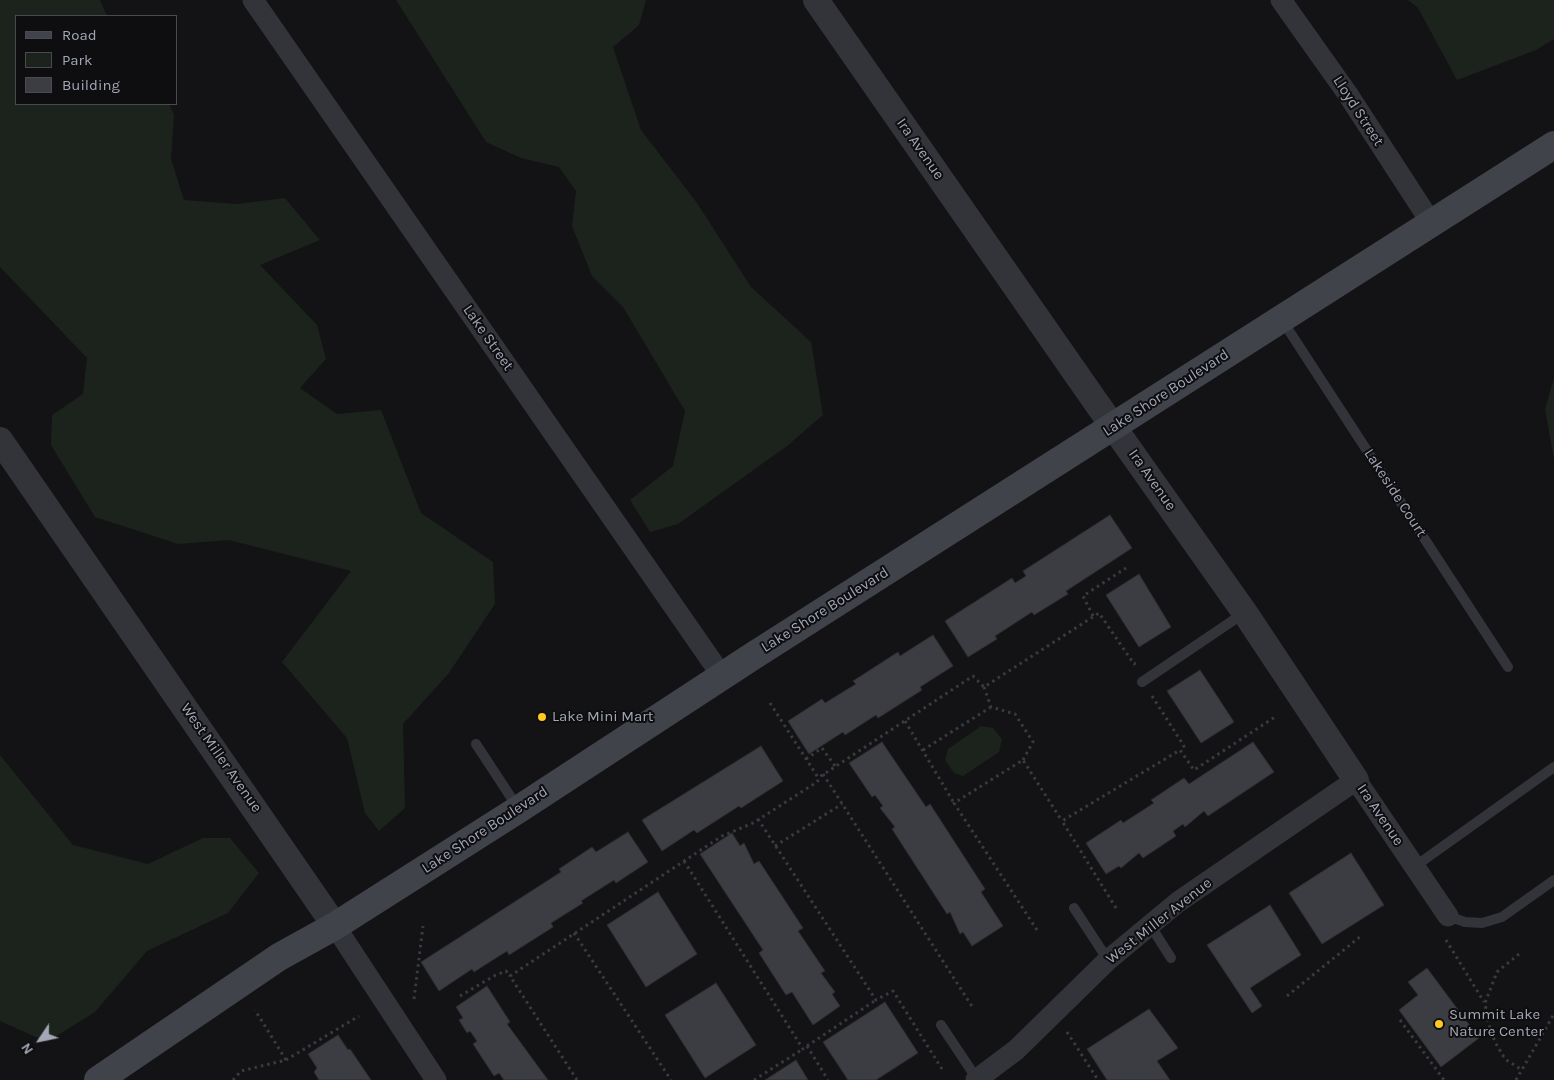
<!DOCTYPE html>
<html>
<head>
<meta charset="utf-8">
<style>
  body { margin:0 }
  #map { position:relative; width:1554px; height:1080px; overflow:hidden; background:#131315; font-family:Karla,sans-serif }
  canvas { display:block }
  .legend { position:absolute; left:15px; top:15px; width:162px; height:90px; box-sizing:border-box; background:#0e0e10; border:1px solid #4a4b52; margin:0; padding:6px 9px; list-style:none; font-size:15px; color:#a3a7b6 }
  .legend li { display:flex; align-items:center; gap:10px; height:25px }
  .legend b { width:25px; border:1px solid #4a4b52 }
  .north { position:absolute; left:15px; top:1015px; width:50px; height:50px; -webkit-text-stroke:4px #0e0e10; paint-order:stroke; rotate:236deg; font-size:14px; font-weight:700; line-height:20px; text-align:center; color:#a3a7b6 }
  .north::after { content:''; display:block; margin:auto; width:18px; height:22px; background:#a3a7b6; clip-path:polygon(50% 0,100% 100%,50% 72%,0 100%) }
</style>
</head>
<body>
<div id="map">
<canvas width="1554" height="1080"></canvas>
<ul class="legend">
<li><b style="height:6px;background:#41434a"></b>Road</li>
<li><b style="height:14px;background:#1b231c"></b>Park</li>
<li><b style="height:14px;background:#3c3d42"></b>Building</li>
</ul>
<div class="north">N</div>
</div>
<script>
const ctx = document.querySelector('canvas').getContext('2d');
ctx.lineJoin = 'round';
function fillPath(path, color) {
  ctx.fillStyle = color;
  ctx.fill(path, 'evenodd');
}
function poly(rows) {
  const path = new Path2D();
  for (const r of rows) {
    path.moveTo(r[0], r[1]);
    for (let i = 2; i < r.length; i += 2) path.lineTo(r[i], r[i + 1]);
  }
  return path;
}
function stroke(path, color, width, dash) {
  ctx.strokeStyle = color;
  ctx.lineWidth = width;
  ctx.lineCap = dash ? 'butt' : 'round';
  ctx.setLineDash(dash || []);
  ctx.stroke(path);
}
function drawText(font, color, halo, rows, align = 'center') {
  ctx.font = font + ' Karla,sans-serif';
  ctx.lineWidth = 4;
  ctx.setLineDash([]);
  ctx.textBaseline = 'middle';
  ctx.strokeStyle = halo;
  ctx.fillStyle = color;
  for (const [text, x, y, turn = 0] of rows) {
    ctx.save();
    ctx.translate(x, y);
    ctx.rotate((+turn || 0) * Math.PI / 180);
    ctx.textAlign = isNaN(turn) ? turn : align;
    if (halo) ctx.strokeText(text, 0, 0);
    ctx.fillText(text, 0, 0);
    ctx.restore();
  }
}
fillPath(poly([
  [0,0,100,0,107,16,16,16,16,104,169,104,174,115,171,159,184,200,236,204,285,198,320,240,260,265,317,325,326,359,300,388,337,414,381,410,421,513,493,562,495,604,449,673,403,724,405,808,379,831,365,813,347,738,282,662,351,571,229,540,178,544,95,517,51,445,52,415,83,394,87,358,0,267],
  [396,0,646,0,639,25,613,47,641,130,697,203,751,287,811,342,823,415,787,446,678,524,650,532,630,500,673,466,685,411,623,307,592,276,572,226,576,191,559,167,521,158,486,142],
  [1408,0,1554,0,1554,39,1536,50,1457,80,1418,8],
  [1554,378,1554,460,1545,409],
  [981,726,993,728,1002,739,999,752,963,776,954,773,945,760,948,749],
  [0,755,73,845,148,864,203,838,230,838,259,873,228,913,147,951,95,1012,47,1042,0,1021]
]), '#1b231c');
const building = poly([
  [1110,515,1132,548,1066,591,1068,594,1034,615,1032,612,995,636,997,639,968,657,945,621,1012,578,1015,583,1026,576,1023,571,1110,515],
  [1139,574,1171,627,1139,647,1106,595,1139,574],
  [933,635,953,666,920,687,922,690,878,718,876,715,845,735,843,732,809,754,788,721,822,699,825,703,856,684,853,681,898,652,900,656,933,635],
  [1200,670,1234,722,1201,743,1167,691,1200,670],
  [882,742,926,807,930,804,985,889,981,892,1003,926,972,946,963,932,960,934,950,912,947,914,892,829,895,827,880,808,883,806,875,795,872,797,849,763,882,742],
  [1253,742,1274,772,1208,816,1204,811,1185,827,1183,824,1173,831,1176,836,1143,858,1139,853,1121,868,1119,866,1106,874,1086,843,1121,820,1123,823,1154,803,1151,800,1184,778,1189,784,1253,742],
  [761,746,783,781,741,808,739,806,697,833,694,830,662,851,642,820,761,746],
  [628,832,648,862,616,883,614,880,581,901,583,903,551,923,553,927,509,955,507,951,474,972,472,969,439,991,421,962,561,872,559,869,592,847,596,852,628,832],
  [732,833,740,846,744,843,754,864,759,861,803,928,798,931,825,971,821,973,835,992,832,994,840,1006,813,1025,792,992,786,995,759,953,763,950,700,854,732,833],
  [1351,853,1384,905,1322,944,1289,893,1351,853],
  [658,892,697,954,646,987,607,925,658,892],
  [1270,905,1301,955,1250,988,1262,1006,1252,1013,1207,945,1270,905],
  [1427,968,1479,1038,1441,1067,1399,1010,1418,995,1408,982,1427,968],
  [716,983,756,1045,705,1078,665,1015,716,983],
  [487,986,510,1022,507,1024,548,1080,504,1080,499,1073,494,1076,473,1044,477,1041,470,1031,467,1033,459,1020,463,1018,456,1007,487,986],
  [885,1002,918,1053,876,1080,848,1080,823,1042,885,1002],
  [1149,1009,1178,1048,1157,1061,1170,1080,1107,1080,1087,1049,1149,1009],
  [338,1035,348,1050,350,1049,371,1080,319,1080,314,1072,317,1068,308,1054,338,1035],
  [796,1060,808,1080,765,1080,796,1060]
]);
fillPath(building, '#3c3d42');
stroke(building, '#2d2d31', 1);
stroke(poly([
  [1093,616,1083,596,1126,568],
  [984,687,991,707,1015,714,1033,742,1023,760],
  [1152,696,1184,746,1180,750],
  [770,703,819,779],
  [905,721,954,803],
  [923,750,991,707],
  [806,759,822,748,835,766],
  [823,774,973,1008],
  [758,819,876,1000,893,991,942,1069],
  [775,846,842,804],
  [684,861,803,1049,807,1046,828,1080],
  [1116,908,1062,821,1180,750,1194,770,1275,717],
  [1037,930,954,803,1023,760,1062,821],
  [574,933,671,1080],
  [1446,940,1484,1002],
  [1519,954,1497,972,1485,1003,1488,1022,1495,1042,1505,1059,1522,1070],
  [460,996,494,976,506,971,510,976],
  [1287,996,1361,936],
  [414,999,423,926],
  [1400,1020,1444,1080],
  [1067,1032,1098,1080],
  [807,1046,876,1000],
  [286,1060,359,1016],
  [233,1080,241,1071,286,1060,255,1010],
  [577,1080,510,976,722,836,753,823,817,782,821,776,973,676,984,687,1099,613,1134,664,1136,663],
  [754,1080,803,1049],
  [1516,1080,1554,1014]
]), '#393b41', 3, [2.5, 4]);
stroke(poly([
  [1282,320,1508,667],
  [1142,682,1244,613],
  [476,744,518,808],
  [1414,867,1554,767],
  [1074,908,1108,960],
  [1448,916,1465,922,1482,923,1502,917,1554,880],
  [1150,925,1171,958],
  [941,1025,977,1079]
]), '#33343a', 10);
stroke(poly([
  [253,0,722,676],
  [1281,0,1347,93,1432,224],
  [335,926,436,1080],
  [976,1080,1016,1050,1108,960,1178,902,1356,780,1448,916]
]), '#33343a', 21);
stroke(poly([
  [816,0,1093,398,1245,613,1356,780],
  [0,440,335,926]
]), '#33343a', 26);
stroke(poly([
  [98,1080,279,957,335,926,519,809,753,656,1554,145]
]), '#41434a', 28);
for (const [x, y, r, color] of [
  [542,717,5,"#ffc920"],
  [1439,1024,5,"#ffc920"]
]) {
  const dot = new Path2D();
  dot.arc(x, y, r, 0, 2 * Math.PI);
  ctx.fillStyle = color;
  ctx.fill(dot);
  stroke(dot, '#0e0e10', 2);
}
drawText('15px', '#a3a7b6', '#0e0e10', [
  ["Lloyd Street",1358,111,57],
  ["Ira Avenue",920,149,55],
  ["Lake Street",488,338,55],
  ["Lake Shore Boulevard",1166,393,-33],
  ["Ira Avenue",1152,480,55],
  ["Lakeside Court",1395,493,57],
  ["Lake Shore Boulevard",825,610,-32],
  ["West Miller Avenue",221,758,55],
  ["Ira Avenue",1380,815,56],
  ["Lake Shore Boulevard",485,830,-33],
  ["West Miller Avenue",1159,921,-38]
]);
drawText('15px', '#a3a7b6', '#0e0e10', [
  ["Lake Mini Mart",552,717],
  ["Summit Lake",1449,1015],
  ["Nature Center",1449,1032]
], 'left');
</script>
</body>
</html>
